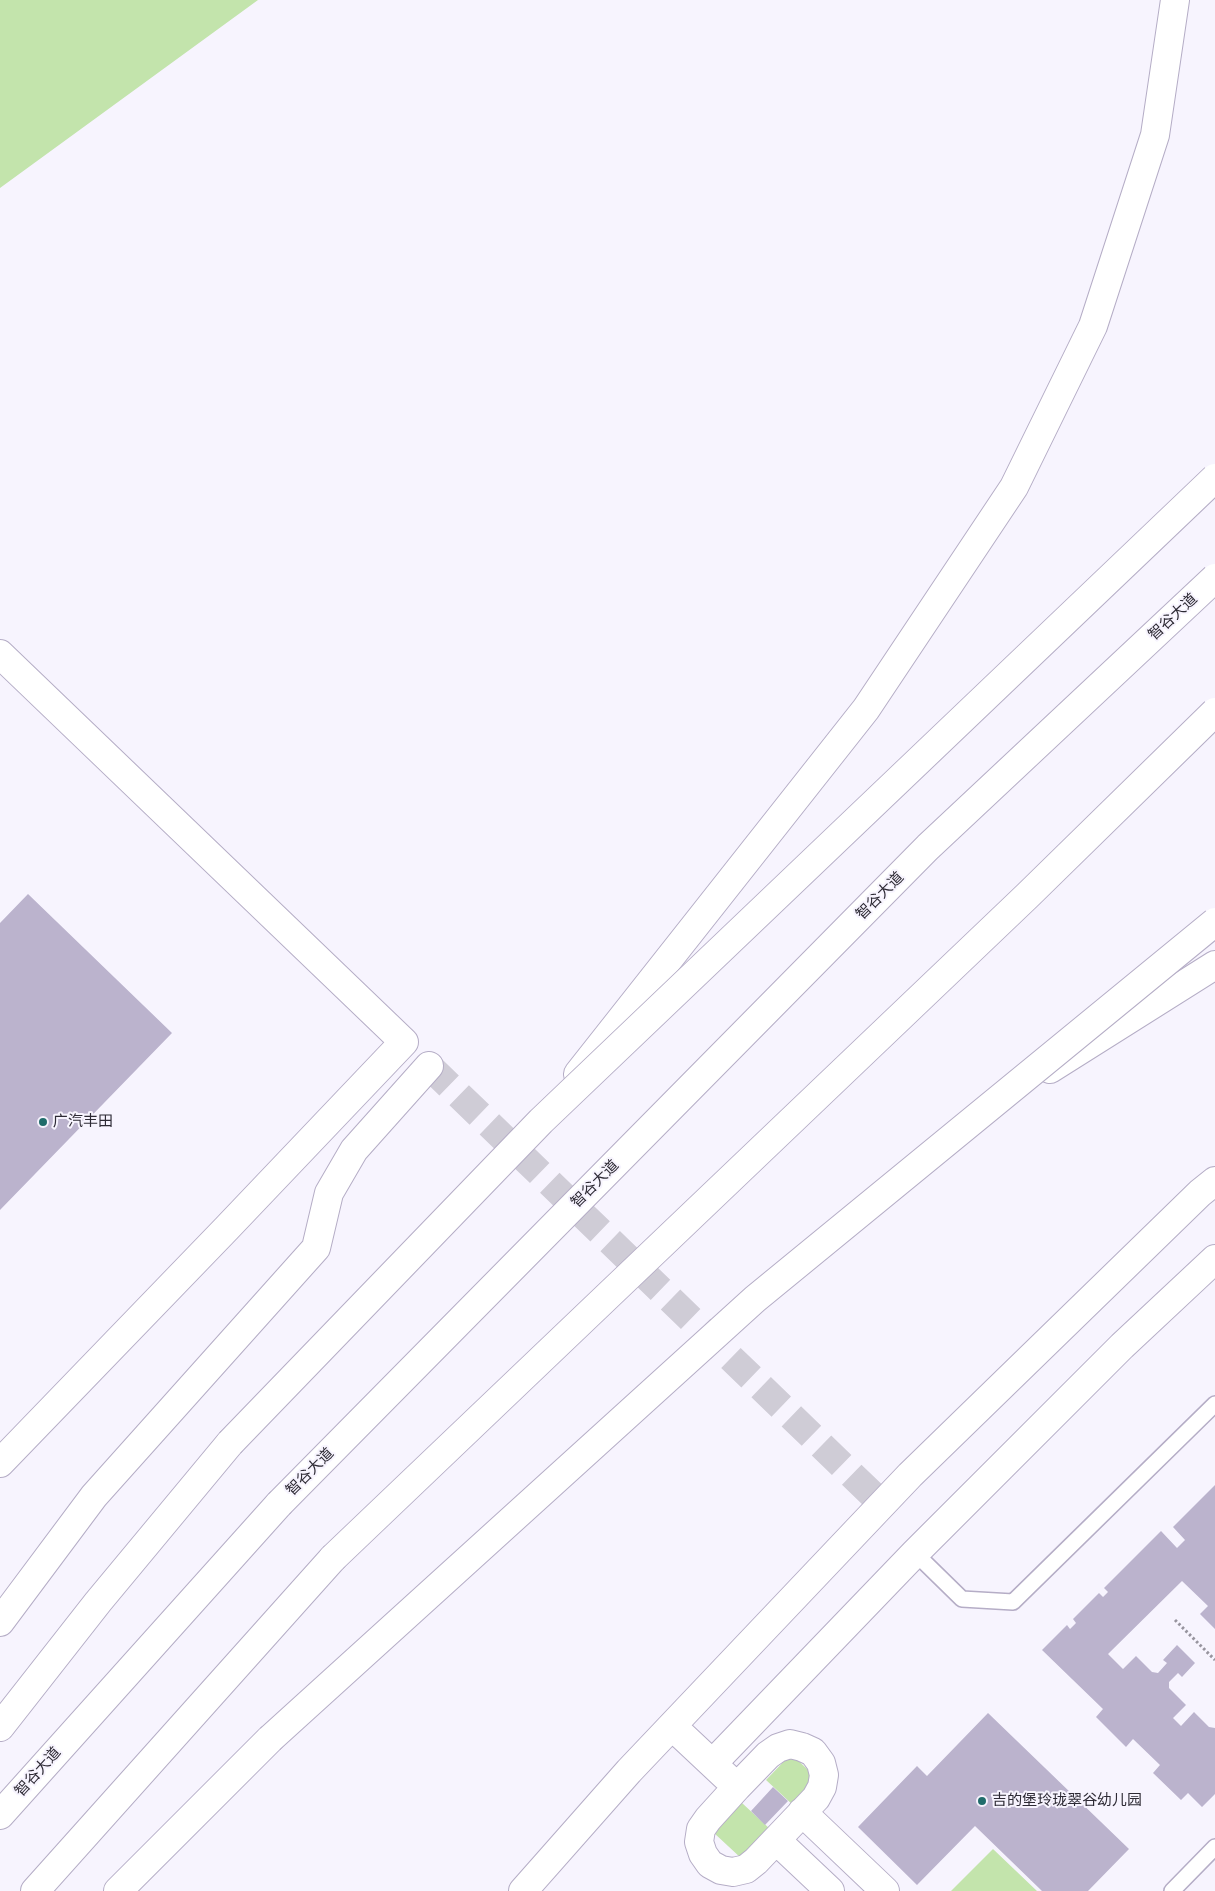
<!DOCTYPE html>
<html>
<head>
<meta charset="utf-8">
<style>
  body { margin:0 }
  canvas { display:block; background:#f7f4fe }
</style>
</head>
<body>
<canvas width="1215" height="1891"></canvas>
<script>
const ctx = document.querySelector('canvas').getContext('2d');
ctx.lineJoin = 'round';
function fillPath(path, color) {
  ctx.fillStyle = color;
  ctx.fill(path, 'evenodd');
}
function poly(rows) {
  const path = new Path2D();
  for (const r of rows) {
    path.moveTo(r[0], r[1]);
    for (let i = 2; i < r.length; i += 2) path.lineTo(r[i], r[i + 1]);
  }
  return path;
}
function stroke(path, color, width, dash) {
  ctx.strokeStyle = color;
  ctx.lineWidth = width;
  ctx.lineCap = dash ? 'butt' : 'round';
  ctx.setLineDash(dash || []);
  ctx.stroke(path);
}
function drawText(font, color, halo, rows, align = 'center') {
  ctx.font = font + ' Figtree,"Noto Sans SC",sans-serif';
  ctx.lineWidth = 4;
  ctx.setLineDash([]);
  ctx.textBaseline = 'middle';
  ctx.strokeStyle = halo;
  ctx.fillStyle = color;
  for (const [text, x, y, turn = 0] of rows) {
    ctx.save();
    ctx.translate(x, y);
    ctx.rotate((+turn || 0) * Math.PI / 180);
    ctx.textAlign = isNaN(turn) ? turn : align;
    if (halo) ctx.strokeText(text, 0, 0);
    ctx.fillText(text, 0, 0);
    ctx.restore();
  }
}
fillPath(poly([
  [0,0,258,0,0,188],
  [791,1754,819,1780,794,1806,766,1780],
  [742,1803,770,1829,742,1859,714,1833],
  [993,1849,1037,1891,951,1891]
]), '#c3e4ac');
fillPath(poly([
  [28,894,172,1033,0,1210,0,923],
  [1215,1485,1215,1629,1200,1614,1208,1606,1182,1581,1108,1654,1123,1669,1136,1656,1152,1672,1158,1673,1167,1663,1163,1660,1177,1645,1195,1663,1182,1677,1178,1673,1169,1682,1169,1688,1186,1705,1173,1718,1181,1726,1194,1712,1209,1727,1215,1728,1215,1794,1202,1807,1188,1793,1181,1800,1153,1773,1160,1765,1133,1739,1126,1747,1096,1717,1103,1709,1042,1650,1067,1625,1070,1629,1076,1623,1073,1619,1099,1593,1103,1597,1108,1592,1104,1588,1161,1531,1177,1548,1185,1540,1173,1527],
  [988,1713,1129,1849,1088,1891,1042,1891,975,1826,917,1885,858,1827,917,1766,927,1776],
  [773,1787,788,1801,765,1825,751,1811]
]), '#bbb3cd');
stroke(poly([
  [429,1066,882,1504]
]), '#cfccd6', 28, [28, 14]);
const lane = poly([
  [915,1553,962,1599,1013,1602,1215,1404],
  [1172,1891,1215,1847]
]);
const street = poly([
  [0,654,404,1042,226,1229,0,1463],
  [672,1726,737,1787,708,1819,701,1829,699,1842,703,1854,710,1864,721,1870,733,1872,746,1869,756,1861,816,1798,822,1787,824,1775,821,1763,813,1752,802,1747,790,1744,778,1748,768,1755,737,1787],
  [713,1763,915,1553,1122,1346,1215,1259],
  [802,1812,885,1891],
  [776,1840,830,1891],
  [523,1891,629,1771,910,1475,1200,1193,1215,1181]
]);
const primary = poly([
  [0,1622,94,1496,316,1248,329,1193,354,1150,429,1066]
]);
const highway = poly([
  [1050,1069,1215,965],
  [578,1074,866,709,1014,487,1093,326,1155,135,1175,0],
  [0,1727,98,1602,230,1443],
  [0,1815,279,1504],
  [35,1891,333,1558],
  [118,1891,270,1739]
]);
stroke(lane, '#b5adc6', 18);
stroke(street, '#b5adc6', 30);
stroke(primary, '#b5adc6', 30);
stroke(highway, '#b5adc6', 30);
stroke(poly([
  [1175,1620,1215,1660]
]), '#97949e', 3, [2.5, 2.5]);
stroke(lane, '#fff', 15);
stroke(street, '#fff', 28);
stroke(primary, '#fff', 28);
stroke(highway, '#fff', 28);
const highwayBridge = poly([
  [230,1443,541,1121,1215,478],
  [279,1504,928,847,1215,578],
  [333,1558,1027,896,1215,712],
  [270,1739,755,1299,1215,922]
]);
stroke(highwayBridge, '#b5adc6', 30, []);
stroke(highwayBridge, '#fff', 28);
for (const [x, y, r, color] of [
  [43,1122,5,"#206c6b"],
  [982,1801,5,"#206c6b"]
]) {
  const dot = new Path2D();
  dot.arc(x, y, r, 0, 2 * Math.PI);
  ctx.fillStyle = color;
  ctx.fill(dot);
  stroke(dot, '#f7f4fe', 2);
}
drawText('15px', '#2d2a34', '#f7f4fe', [
  ["智谷大道",1173,617,-43],
  ["智谷大道",880,896,-45],
  ["智谷大道",595,1184,-45],
  ["智谷大道",310,1472,-45],
  ["智谷大道",38,1772,-48]
]);
drawText('15px', '#2d2a34', '#f7f4fe', [
  ["广汽丰田",53,1122],
  ["吉的堡玲珑翠谷幼儿园",992,1801]
], 'left');
</script>
</body>
</html>
